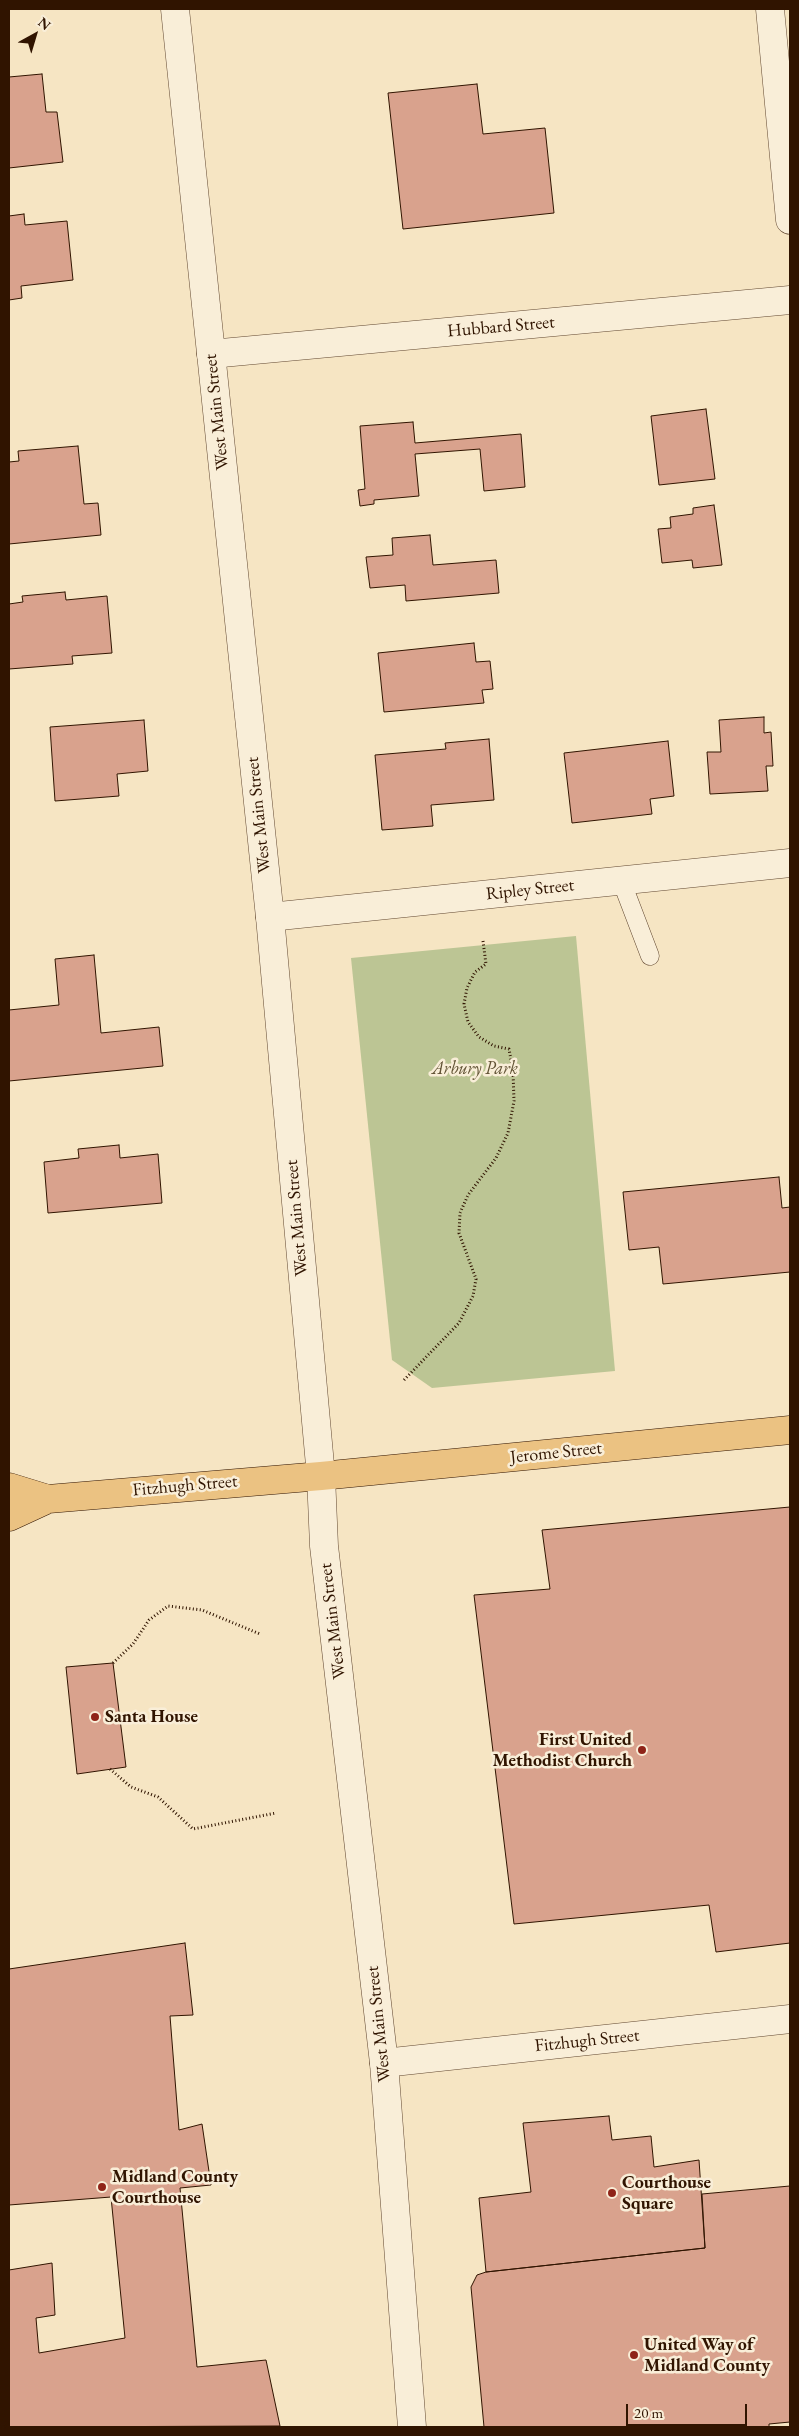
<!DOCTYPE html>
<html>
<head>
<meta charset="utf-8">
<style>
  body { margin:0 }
  #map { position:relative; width:799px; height:2436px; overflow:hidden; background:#f6e5c3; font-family:"EB Garamond",serif }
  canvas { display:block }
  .frame { position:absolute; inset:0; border:10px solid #301400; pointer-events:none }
  .north { position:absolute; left:10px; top:10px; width:50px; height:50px; -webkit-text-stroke:4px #f9eed8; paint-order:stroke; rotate:39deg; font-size:14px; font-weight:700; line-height:20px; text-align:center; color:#301400 }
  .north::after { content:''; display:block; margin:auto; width:18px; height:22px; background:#301400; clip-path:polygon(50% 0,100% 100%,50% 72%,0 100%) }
  .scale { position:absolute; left:626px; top:2404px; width:121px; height:22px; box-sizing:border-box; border:2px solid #301400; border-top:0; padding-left:6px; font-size:15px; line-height:18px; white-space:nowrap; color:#301400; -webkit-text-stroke:4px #f9eed8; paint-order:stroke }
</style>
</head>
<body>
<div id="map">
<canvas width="799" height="2436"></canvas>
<div class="frame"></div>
<div class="north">N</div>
<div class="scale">20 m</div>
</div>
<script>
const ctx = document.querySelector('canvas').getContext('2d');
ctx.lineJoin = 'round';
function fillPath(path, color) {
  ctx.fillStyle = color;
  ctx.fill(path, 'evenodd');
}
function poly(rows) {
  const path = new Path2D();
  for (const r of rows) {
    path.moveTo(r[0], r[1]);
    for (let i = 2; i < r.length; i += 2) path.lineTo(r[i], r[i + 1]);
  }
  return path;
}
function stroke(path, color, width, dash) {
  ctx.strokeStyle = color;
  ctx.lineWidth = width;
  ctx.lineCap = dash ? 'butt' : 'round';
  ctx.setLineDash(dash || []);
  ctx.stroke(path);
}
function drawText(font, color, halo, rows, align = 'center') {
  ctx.font = font + ' "EB Garamond",serif';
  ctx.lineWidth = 5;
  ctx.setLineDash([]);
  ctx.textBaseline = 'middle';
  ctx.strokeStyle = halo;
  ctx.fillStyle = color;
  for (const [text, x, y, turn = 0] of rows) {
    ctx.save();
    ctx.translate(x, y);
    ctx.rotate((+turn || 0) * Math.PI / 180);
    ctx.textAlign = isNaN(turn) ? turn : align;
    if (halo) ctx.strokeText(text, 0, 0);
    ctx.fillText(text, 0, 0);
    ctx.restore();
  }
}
fillPath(poly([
  [576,936,615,1371,432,1388,392,1360,351,958]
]), '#bcc594');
const building = poly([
  [42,74,46,112,57,112,63,162,9,168,9,77,42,74],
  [477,84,483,134,545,128,554,213,403,229,388,93,477,84],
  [24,214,25,225,67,221,73,280,21,286,22,298,9,300,9,216,24,214],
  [706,409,715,479,659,485,651,416,706,409],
  [413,422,415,443,521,434,525,487,484,491,480,449,415,454,419,496,374,500,374,504,360,506,358,490,365,489,360,426,413,422],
  [78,446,84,504,98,503,101,535,9,544,9,462,19,461,18,451,78,446],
  [714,505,722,565,693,568,692,560,662,563,658,529,671,528,670,517,693,514,693,508,714,505],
  [430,535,433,565,496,560,499,593,406,601,405,585,370,588,366,557,393,555,392,538,430,535],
  [65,592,66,600,107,596,112,653,72,656,73,664,9,669,9,604,23,602,22,596,65,592],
  [474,643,476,662,490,661,493,689,482,690,484,703,384,712,378,653,474,643],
  [764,717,764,733,771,732,773,766,766,766,768,791,710,794,707,752,721,752,719,720,764,717],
  [144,720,148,771,117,774,119,796,55,801,50,727,144,720],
  [489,739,494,800,431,805,433,826,382,830,375,755,446,749,445,743,489,739],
  [668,741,674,796,650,799,652,814,572,823,564,753,668,741],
  [94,955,101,1033,159,1027,163,1066,9,1081,9,1010,59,1005,55,959,94,955],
  [119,1145,120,1158,158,1154,162,1203,48,1213,44,1162,79,1158,78,1149,119,1145],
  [779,1177,782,1208,790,1207,790,1272,663,1284,659,1247,629,1250,623,1192,779,1177],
  [790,1507,790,1943,716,1952,709,1905,514,1924,474,1595,550,1589,542,1530,790,1507],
  [113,1663,126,1767,77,1774,66,1667,113,1663],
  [185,1943,193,2015,170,2016,179,2130,202,2124,211,2185,180,2188,197,2367,266,2360,280,2426,9,2427,9,2270,52,2263,55,2315,36,2318,39,2353,125,2338,111,2197,9,2205,9,1969,185,1943],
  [609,2116,612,2140,651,2136,654,2167,699,2160,705,2248,486,2272,479,2198,531,2192,523,2123,609,2116],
  [790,2186,790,2422,769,2424,769,2427,484,2427,471,2287,477,2275,486,2272,705,2248,702,2194,790,2186]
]);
fillPath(building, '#d9a28d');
stroke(building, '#301400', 1);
const service = poly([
  [621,880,650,956]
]);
const minor = poly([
  [770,9,790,220],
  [211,354,790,300],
  [270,917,790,863],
  [384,2063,790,2019]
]);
const tertiary = poly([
  [175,9,270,917,321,1476,324,1546,384,2063,412,2427]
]);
const trunk = poly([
  [9,1487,48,1499],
  [9,1517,48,1499,321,1476,790,1430]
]);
stroke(service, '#624831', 19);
stroke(minor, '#624831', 29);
stroke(tertiary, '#624831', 29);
stroke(trunk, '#301400', 29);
stroke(poly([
  [404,1380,459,1323,473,1296,476,1279,459,1233,460,1213,468,1195,496,1158,508,1133,514,1101,513,1071,509,1049,494,1046,479,1037,468,1022,464,1004,467,988,475,972,486,964,483,941],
  [113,1663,133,1644,149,1620,168,1606,202,1610,260,1634],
  [110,1769,131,1787,158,1797,193,1829,276,1813]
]), '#301400', 3, [1, 2.5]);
stroke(service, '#f9eed8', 18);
stroke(minor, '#f9eed8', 28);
stroke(tertiary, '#f9eed8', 28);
stroke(trunk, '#ebc282', 28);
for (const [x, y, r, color] of [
  [95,1717,5,"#8f2418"],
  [642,1750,5,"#8f2418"],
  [102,2187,5,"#8f2418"],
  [612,2193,5,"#8f2418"],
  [634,2355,5,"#8f2418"]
]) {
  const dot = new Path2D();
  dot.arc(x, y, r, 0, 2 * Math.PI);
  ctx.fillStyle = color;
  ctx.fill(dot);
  stroke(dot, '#f9eed8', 2);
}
drawText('18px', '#301400', '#f9eed8', [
  ["Hubbard Street",501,327,-5],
  ["West Main Street",217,412,-96],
  ["West Main Street",259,815,-96],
  ["Ripley Street",530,890,-6],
  ["West Main Street",297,1218,-95],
  ["Jerome Street",556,1453,-6],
  ["Fitzhugh Street",185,1486,-5],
  ["West Main Street",333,1621,-97],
  ["West Main Street",379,2024,-96],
  ["Fitzhugh Street",587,2041,-6]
]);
drawText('italic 18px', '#615234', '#f9eed8', [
  ["Arbury Park",475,1069]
]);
drawText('bold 18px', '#301400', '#f9eed8', [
  ["Santa House",105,1717],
  ["First United",632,1740,"right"],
  ["Methodist Church",632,1761,"right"],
  ["Midland County",112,2177],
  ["Courthouse",112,2198],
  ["Courthouse",622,2183],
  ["Square",622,2204],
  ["United Way of",644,2345],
  ["Midland County",644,2366]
], 'left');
</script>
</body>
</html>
